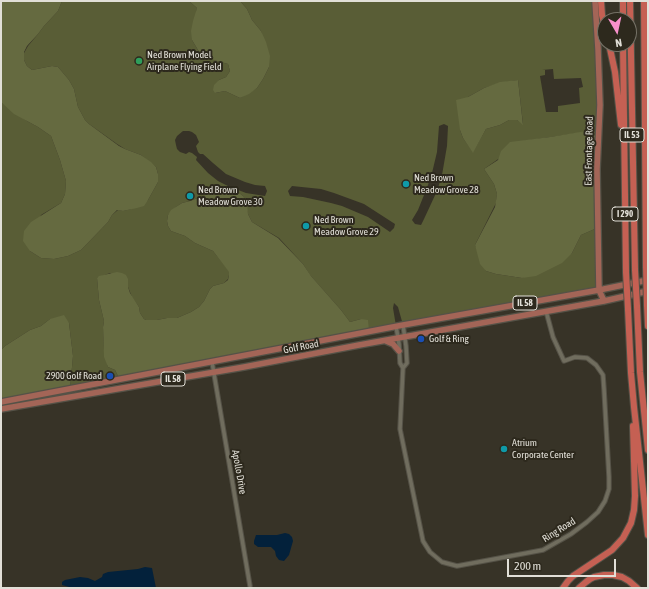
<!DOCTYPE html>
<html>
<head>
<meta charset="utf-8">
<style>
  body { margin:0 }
  #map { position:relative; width:649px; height:589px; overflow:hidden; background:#373327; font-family:"Asap Condensed",sans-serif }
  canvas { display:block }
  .frame { position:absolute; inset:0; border:2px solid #e1dfd7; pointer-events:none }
  .north { position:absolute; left:597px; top:12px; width:40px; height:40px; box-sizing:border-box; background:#2d291d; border:1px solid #757267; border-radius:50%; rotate:171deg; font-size:11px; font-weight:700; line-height:16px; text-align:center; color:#e1dfd7 }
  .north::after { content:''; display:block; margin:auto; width:14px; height:18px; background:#f890cc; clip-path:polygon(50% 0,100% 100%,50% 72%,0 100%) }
  .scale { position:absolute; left:507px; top:559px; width:109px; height:18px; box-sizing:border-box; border:2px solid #e1dfd7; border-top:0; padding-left:5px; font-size:12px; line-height:14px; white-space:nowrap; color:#e1dfd7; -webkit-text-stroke:3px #2d291d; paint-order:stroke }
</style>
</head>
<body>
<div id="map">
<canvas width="649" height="589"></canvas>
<div class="frame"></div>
<div class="north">N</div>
<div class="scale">200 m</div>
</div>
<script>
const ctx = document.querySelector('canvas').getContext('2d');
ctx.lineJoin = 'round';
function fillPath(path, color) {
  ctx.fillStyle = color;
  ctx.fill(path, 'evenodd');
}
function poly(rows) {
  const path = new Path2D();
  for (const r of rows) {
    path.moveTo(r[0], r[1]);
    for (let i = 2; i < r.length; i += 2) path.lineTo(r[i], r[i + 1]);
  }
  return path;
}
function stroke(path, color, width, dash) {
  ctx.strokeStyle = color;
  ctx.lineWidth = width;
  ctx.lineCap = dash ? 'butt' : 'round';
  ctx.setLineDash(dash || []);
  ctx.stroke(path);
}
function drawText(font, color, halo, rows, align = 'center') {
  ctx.font = font + ' "Asap Condensed",sans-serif';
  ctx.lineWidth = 4;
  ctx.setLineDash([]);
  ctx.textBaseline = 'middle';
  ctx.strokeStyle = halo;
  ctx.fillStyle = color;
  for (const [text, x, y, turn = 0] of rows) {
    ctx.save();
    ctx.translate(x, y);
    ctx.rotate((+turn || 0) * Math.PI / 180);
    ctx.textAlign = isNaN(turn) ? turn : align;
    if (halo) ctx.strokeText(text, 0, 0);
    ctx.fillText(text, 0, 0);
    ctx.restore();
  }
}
fillPath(poly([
  [62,1,189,1,197,8,192,40,198,50,203,57,228,64,230,71,226,77,219,80,215,93,225,91,240,98,257,88,263,79,269,67,261,31,252,20,247,9,240,1,595,1,598,130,524,141,484,169,494,184,497,194,496,203,475,245,486,271,496,274,522,278,572,253,581,235,597,228,599,290,403,325,398,307,394,303,393,308,396,326,369,331,361,319,350,322,341,310,310,275,303,264,279,238,252,222,248,214,243,196,234,189,213,192,190,201,182,203,176,207,168,215,167,221,168,226,171,231,185,236,195,243,213,251,229,271,229,275,228,279,224,283,213,286,210,289,204,301,199,307,191,312,177,318,167,318,157,320,146,320,144,319,140,313,139,307,132,297,128,287,128,283,110,273,97,278,99,300,104,321,103,327,104,350,108,367,115,370,120,380,70,389,73,356,69,323,50,319,41,326,30,330,5,346,1,350,1,102,27,121,38,127,51,136,60,160,66,181,65,194,61,203,41,215,30,251,41,258,54,259,68,256,81,250,108,222,112,215,118,210,123,211,131,209,148,200,158,182,158,174,156,167,141,155,125,149,117,144,89,124,85,120,78,107,74,89,69,80,58,67,52,66,32,70,27,66,24,60,24,53,28,46,38,34,44,26,58,11],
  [553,69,554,79,581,78,583,87,579,88,580,103,558,106,558,112,546,112,540,76,545,75,545,70,542,70],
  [518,80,523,124,517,120,509,120,500,125,486,129,473,152,463,138,460,130,468,97,484,88,500,83],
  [444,124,448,126,447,146,442,175,437,191,424,219,421,225,415,224,412,220,418,210,428,185,432,173,437,152,439,126],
  [183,131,189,131,192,132,196,135,199,142,196,146,198,152,200,154,203,154,213,163,226,174,245,182,255,185,265,186,267,191,265,196,246,193,228,186,218,181,208,173,196,160,197,157,192,153,189,152,186,154,180,152,177,149,176,145,175,140,177,136],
  [292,186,321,189,334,193,364,204,395,224,394,228,390,232,368,217,342,206,331,203,303,197,290,196,288,191]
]), '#595d36');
fillPath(poly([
  [1,1,62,1,58,11,44,26,38,34,27,46,24,52,24,60,27,66,32,70,52,66,58,67,69,80,74,89,78,107,85,120,89,124,119,146,125,149,141,155,151,162,156,167,158,174,158,182,148,200,144,206,137,208,123,211,117,210,112,215,108,222,81,250,68,256,54,259,41,258,30,251,23,241,24,231,31,222,61,203,65,194,66,181,60,160,51,136,38,127,14,114,1,102],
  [189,1,240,1,247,9,252,20,261,31,266,42,270,56,269,67,263,79,257,88,249,94,240,98,225,91,215,93,213,90,214,85,219,80,226,77,230,71,228,64,203,57,198,50,192,40,191,31,193,21,197,8],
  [518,80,523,125,517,120,509,120,500,125,486,129,473,153,463,138,460,130,456,100,468,97,484,88,500,82],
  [592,130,598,130,597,228,581,235,572,253,562,263,536,276,522,278,496,274,486,271,480,264,475,245,495,207,497,194,494,184,484,169,498,160,501,151,510,142,550,137],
  [234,189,243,196,247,203,248,214,252,222,278,238,303,264,311,276,341,310,350,322,361,319,368,320,369,331,120,380,115,370,108,367,104,357,103,327,104,321,99,300,97,278,99,276,117,272,122,273,126,275,128,279,128,287,130,293,139,307,140,313,144,319,146,320,157,320,167,318,177,318,191,312,199,307,204,301,210,289,213,286,224,283,228,280,229,275,229,272,213,251,195,243,185,236,171,231,168,226,167,221,168,215,171,210,182,203,190,201,213,192],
  [64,315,69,323,73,356,70,389,1,402,1,350,5,346,30,330,41,326,50,319]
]), '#656a40');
fillPath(poly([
  [285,533,289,534,292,537,293,541,289,555,284,561,279,560,276,556,275,551,271,547,258,547,254,544,254,541,256,535,277,535],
  [145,567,152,568,156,588,98,588,96,587,93,588,73,588,62,585,62,582,65,580,80,577,88,578,95,581,102,577,103,574,108,572,138,569]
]), '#03213b');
const street = poly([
  [403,325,406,346,407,363,403,368],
  [396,326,399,344,400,363,403,368,400,429,423,541,430,552,442,562,457,566,543,550,571,534,587,522,598,512,605,501,609,489,609,477,604,389,603,375,596,365,587,358,575,357,564,361,553,337,546,311],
  [212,362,250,586]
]);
const primary = poly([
  [595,1,598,49,600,105,597,169,599,290,604,301],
  [386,341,393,344,399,351],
  [1,402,403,325,599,290,648,280],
  [1,409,244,367,359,345,604,301,648,291]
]);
const highway = poly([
  [601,1,602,15,605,27],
  [623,1,623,20],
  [630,1,635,270],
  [644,1,646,267],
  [609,44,615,72,621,125],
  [623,44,626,272],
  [647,305,648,326],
  [637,306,640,372,648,450],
  [628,309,631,373,634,407,648,535],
  [563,588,568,581,573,576,612,550,623,538,631,523,634,510,635,496,633,426],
  [579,588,586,582,590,579,594,577,604,575,613,575,622,577,629,581,637,588]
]);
stroke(street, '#555247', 5.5);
stroke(primary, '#555247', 8);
stroke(highway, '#555247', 8);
stroke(street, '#706d5e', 3.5);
stroke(primary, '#a36557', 5.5);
stroke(highway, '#c56053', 6);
const highwayBridge = poly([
  [646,267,647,305],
  [635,270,637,306],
  [626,272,628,309]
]);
stroke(highwayBridge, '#555247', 8, []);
stroke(highwayBridge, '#c56053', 6);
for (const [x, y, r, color] of [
  [139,61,4,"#2e9e5b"],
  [406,184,4,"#0f9aa8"],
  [190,196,4,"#0f9aa8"],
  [306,226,4,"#0f9aa8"],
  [421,339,4,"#1a4fb4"],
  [110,376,4,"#1a4fb4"],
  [504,449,4,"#0f9aa8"]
]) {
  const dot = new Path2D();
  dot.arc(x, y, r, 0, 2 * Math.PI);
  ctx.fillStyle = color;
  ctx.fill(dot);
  stroke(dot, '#2d291d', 1.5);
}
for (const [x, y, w] of [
  [632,135,24],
  [625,214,26],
  [525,303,24],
  [173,379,24]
]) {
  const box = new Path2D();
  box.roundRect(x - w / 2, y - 7, w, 14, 3);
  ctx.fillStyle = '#2d291d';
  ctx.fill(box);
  stroke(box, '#e1dfd7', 1);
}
drawText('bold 9px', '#e1dfd7', null, [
  ["IL 53",632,135],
  ["I 290",625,214],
  ["IL 58",525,303],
  ["IL 58",173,379]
]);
drawText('10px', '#e1dfd7', '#2d291d', [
  ["Ned Brown Model",147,55],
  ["Airplane Flying Field",147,67],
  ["Ned Brown",414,178],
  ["Meadow Grove 28",414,190],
  ["Ned Brown",198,190],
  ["Meadow Grove 30",198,202],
  ["Ned Brown",314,220],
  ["Meadow Grove 29",314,232],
  ["Golf & Ring",429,339],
  ["2900 Golf Road",102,376,"right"],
  ["Atrium",512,443],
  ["Corporate Center",512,455]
], 'left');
drawText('10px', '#e1dfd7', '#2d291d', [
  ["East Frontage Road",589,151,-89],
  ["Golf Road",301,347,-11],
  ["Apollo Drive",239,472,80],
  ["Ring Road",559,530,-32]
]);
</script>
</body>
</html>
